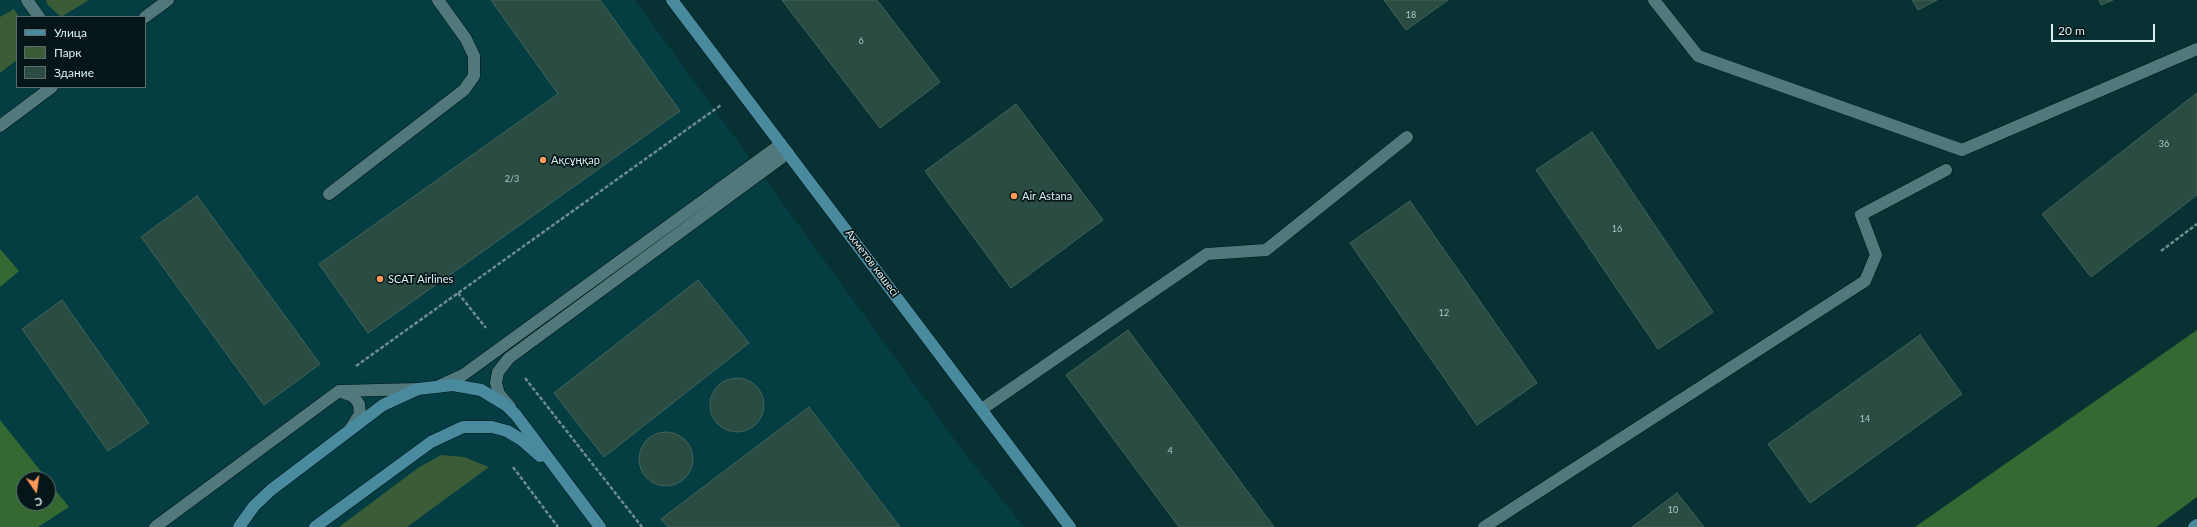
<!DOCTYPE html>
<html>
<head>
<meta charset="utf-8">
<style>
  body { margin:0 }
  #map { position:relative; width:2197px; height:527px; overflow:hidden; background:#083134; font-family:Lato,sans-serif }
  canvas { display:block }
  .legend { position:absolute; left:16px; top:16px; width:130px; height:72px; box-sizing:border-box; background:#061618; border:1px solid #5b6d6f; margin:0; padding:5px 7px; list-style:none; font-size:12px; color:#dbeff1 }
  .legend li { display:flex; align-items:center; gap:8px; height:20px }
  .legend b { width:20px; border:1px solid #5b6d6f }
  .north { position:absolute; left:16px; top:471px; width:40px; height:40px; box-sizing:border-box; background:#061618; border:1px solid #5b6d6f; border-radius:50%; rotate:167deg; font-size:11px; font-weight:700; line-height:16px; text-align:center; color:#dbeff1 }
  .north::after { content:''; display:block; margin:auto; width:14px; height:18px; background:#ff9b5a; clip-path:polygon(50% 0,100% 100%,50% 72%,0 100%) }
  .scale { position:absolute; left:2051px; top:24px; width:104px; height:18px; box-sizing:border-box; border:2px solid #dbeff1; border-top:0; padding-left:5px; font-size:12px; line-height:14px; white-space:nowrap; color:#dbeff1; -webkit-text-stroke:3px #061618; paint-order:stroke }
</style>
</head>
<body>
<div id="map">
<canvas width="2197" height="527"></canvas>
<ul class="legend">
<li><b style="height:5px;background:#498a9e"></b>Улица</li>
<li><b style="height:11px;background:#3a5d38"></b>Парк</li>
<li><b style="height:11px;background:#2a4c42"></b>Здание</li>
</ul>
<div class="north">С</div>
<div class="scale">20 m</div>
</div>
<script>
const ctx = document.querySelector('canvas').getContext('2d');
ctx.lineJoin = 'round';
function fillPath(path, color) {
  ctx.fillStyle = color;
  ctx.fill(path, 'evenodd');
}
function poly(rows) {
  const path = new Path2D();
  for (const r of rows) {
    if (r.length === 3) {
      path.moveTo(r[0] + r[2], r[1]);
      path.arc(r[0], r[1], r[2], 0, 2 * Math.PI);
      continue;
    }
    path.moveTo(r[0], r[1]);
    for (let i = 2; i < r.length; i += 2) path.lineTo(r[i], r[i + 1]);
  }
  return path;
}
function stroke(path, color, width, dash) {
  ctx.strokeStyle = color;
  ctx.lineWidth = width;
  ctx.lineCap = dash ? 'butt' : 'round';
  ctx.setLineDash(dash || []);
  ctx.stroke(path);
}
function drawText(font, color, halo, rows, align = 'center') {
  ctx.font = font + ' Lato,sans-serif';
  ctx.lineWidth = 3.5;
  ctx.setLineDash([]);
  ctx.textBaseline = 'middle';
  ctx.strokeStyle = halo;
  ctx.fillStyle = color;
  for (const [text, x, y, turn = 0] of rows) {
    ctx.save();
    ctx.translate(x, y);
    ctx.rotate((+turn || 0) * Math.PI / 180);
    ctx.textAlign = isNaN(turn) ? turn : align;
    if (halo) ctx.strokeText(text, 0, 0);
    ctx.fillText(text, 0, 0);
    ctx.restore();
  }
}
fillPath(poly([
  [0,0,635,0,963,451,1024,527,0,527],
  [17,17,145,17,145,87,17,87],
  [24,479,48,479,48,503,24,503]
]), '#043d42');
fillPath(poly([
  [46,0,89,0,61,17,47,4],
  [14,9,19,17,17,17,17,60,0,73,0,17],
  [441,455,464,457,489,467,407,527,339,527,418,468]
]), '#3a5d38');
fillPath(poly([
  [0,249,19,271,0,287],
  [2197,330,2197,497,2156,527,1915,527],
  [0,420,47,479,24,479,24,503,48,503,48,481,69,507,38,527,0,527]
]), '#346a32');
const building = poly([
  [491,0,600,0,680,111,368,333,319,264,558,94,491,0],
  [782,0,877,0,940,82,880,128,782,0],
  [1384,0,1448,0,1406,30,1384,0],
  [1912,0,1937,0,1918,10,1912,0],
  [2099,0,2113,0,2101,5,2099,0],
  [2197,93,2197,195,2091,277,2042,214,2197,93],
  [1016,104,1103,220,1011,288,925,171,1016,104],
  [1592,132,1713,312,1658,349,1536,170,1592,132],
  [197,196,320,364,264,405,141,237,197,196],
  [1410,201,1537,383,1477,425,1350,243,1410,201],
  [698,280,749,343,604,457,554,393,698,280],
  [62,300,149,423,108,451,22,329,62,300],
  [1128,330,1274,527,1179,527,1066,375,1128,330],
  [1920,335,1962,394,1810,503,1768,444,1920,335],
  [737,405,27],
  [809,407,900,527,668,527,661,519,809,407],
  [666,459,27],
  [1677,493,1704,527,1632,527,1677,493]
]);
fillPath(building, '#2a4c42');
stroke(building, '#416459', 1);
const lane = poly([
  [27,0,39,17],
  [1654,0,1698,56,1962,150,2197,49],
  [145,17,168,0],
  [0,126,52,87],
  [329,194,464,90,474,76,474,56,466,39,438,0],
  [441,385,463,375,781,144],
  [342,392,353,396,359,404,360,414,351,428],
  [510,407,499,394,496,383,498,372,509,358,788,153],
  [982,409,1207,254,1266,250,1407,137],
  [155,527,339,391,418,389],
  [1484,527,1865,281,1876,255,1861,215,1946,170]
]);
const secondary = poly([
  [672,0,1070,527],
  [239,527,254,506,271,490,383,405,418,389,453,385,481,390,506,405,516,415,600,527],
  [315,527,431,442,463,427,492,427,507,431,522,440,540,456],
  [2194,527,2197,525]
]);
stroke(lane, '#00171a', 13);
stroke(secondary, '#00171a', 13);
stroke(poly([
  [2161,251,2197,224],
  [458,293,486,328],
  [356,366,721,105],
  [525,378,642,527],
  [513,467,558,527]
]), '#6e8d90', 2.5, [4, 2]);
stroke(lane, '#51787b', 12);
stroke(secondary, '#498a9e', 12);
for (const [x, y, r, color] of [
  [543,160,4,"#ff9b5a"],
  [1014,196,4,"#ff9b5a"],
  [380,279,4,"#ff9b5a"]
]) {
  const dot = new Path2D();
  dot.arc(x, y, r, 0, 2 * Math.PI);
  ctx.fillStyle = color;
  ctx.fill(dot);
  stroke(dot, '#061618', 1.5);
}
drawText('9px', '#afc6c5', null, [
  ["18",1411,15],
  ["6",861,41],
  ["36",2164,144],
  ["2/3",512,179],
  ["16",1617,229],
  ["12",1444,313],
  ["14",1865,419],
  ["4",1170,451],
  ["10",1673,510]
]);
drawText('11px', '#dbeff1', '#061618', [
  ["Ақсұңқар",551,160],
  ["Air Astana",1022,196],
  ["SCAT Airlines",388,279]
], 'left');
drawText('11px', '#dbeff1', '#061618', [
  ["Ахметов көшесі",872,263,53]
]);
</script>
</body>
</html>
